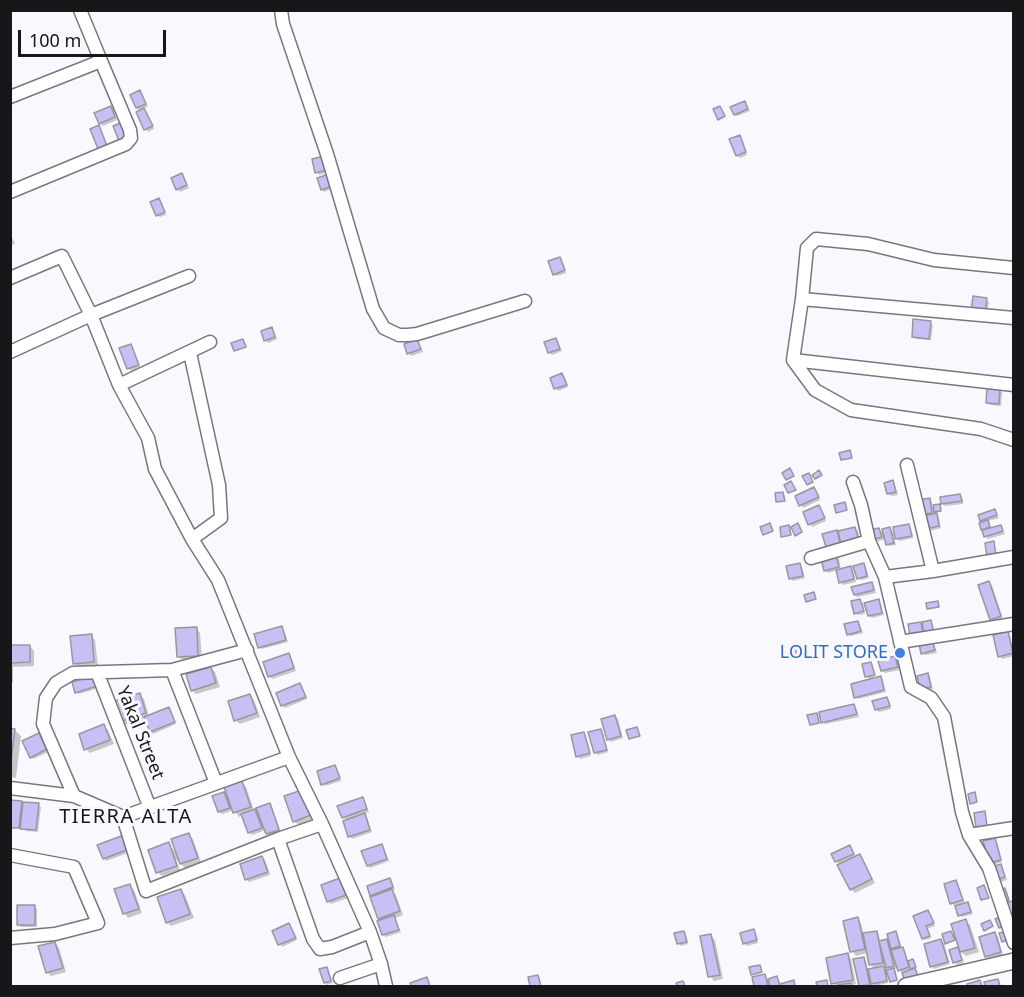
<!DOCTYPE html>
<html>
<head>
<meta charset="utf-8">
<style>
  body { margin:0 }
  #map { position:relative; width:1024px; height:997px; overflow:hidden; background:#f9f8fe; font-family:"Noto Sans",sans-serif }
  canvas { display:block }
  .frame { position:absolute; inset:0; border:12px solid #171619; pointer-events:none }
  .scale { position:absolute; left:18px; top:30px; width:148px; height:27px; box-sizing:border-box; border:3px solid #171619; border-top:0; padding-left:8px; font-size:18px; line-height:21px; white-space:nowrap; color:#171619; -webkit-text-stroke:4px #f9f8fe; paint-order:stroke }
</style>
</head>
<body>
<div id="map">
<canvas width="1024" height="997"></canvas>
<div class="frame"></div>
<div class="scale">100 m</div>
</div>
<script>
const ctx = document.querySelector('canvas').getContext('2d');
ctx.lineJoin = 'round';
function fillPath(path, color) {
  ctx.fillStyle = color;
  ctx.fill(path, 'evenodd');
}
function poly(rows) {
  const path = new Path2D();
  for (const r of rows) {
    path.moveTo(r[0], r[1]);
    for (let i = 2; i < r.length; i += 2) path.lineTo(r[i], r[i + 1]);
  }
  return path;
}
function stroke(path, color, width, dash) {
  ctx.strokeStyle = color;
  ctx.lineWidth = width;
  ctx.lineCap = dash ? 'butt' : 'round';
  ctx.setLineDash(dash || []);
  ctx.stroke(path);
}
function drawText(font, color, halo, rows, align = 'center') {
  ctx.font = font + ' "Noto Sans",sans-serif';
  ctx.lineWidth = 6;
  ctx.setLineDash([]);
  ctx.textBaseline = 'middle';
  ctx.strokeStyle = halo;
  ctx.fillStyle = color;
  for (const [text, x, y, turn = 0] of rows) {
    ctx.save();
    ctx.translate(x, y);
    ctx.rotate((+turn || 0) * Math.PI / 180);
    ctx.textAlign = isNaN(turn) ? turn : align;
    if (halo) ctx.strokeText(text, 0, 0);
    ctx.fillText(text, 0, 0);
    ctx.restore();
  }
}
fillPath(poly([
  [140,92,148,106,143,109,147,113,154,129,148,132,146,129,141,112,137,108,132,96],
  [745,102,750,111,737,116,735,114],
  [110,108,113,110,117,120,103,126,100,123],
  [739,137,742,139,747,155,740,158,737,155],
  [314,160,329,172,319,175,317,172],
  [182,175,189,188,180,192,178,189],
  [328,176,334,188,324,192,322,189],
  [159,200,162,203,166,215,160,217,157,215],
  [10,233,15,244,10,245],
  [559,258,562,261,566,273,557,276,554,274],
  [986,299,989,302,987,314,973,310],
  [930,322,933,325,931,340,916,339,913,337],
  [271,328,274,331,277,339,268,343,266,340],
  [417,340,419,343,423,352,411,356,409,353,405,344],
  [556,340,558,342,562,351,552,355,549,352],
  [131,346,133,349,140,367,131,371,128,368],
  [562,375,565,377,568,387,558,391,556,388],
  [999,389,1002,392,1001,406,990,405,987,402],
  [893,482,895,485,898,495,891,496,888,494],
  [816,491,820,500,803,508,796,496],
  [960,496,963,499,963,504,945,506,943,504],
  [929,500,932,502,932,507,940,507,941,512,936,512,933,509,934,516,937,515,939,518,941,528,929,531,922,514],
  [819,507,826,521,812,527,805,513],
  [995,511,999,518,988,521,991,529,1001,526,1005,534,988,539,985,536,982,529,984,523,981,520],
  [909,526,911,528,913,538,899,541,893,535,896,545,890,546,887,544,886,539,875,542,872,539,879,529,885,536,890,529,895,534],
  [855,529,858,531,860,542,830,549,827,546,837,533],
  [836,557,839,559,841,570,850,567,853,570,856,582,843,585,841,582,838,570,828,573,825,570],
  [799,564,802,567,805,578,793,581,791,579],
  [864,565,866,567,869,578,861,580,858,578],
  [871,583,874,586,876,593,857,597,855,595],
  [989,583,992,585,1003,619,994,622,992,619],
  [860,601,863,603,865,614,858,615,855,613],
  [878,601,881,604,884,615,872,618,869,616],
  [858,622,860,625,863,633,851,636,848,634],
  [282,627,284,630,288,642,262,649,259,647],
  [196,628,200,633,202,660,183,661,178,656],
  [1007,633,1010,636,1014,656,1002,659,1000,656],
  [91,636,95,640,98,666,78,667,74,663],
  [932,641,934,644,937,653,925,655,922,653],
  [30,646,34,651,34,666,13,667,13,682,10,683,10,647],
  [289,655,291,657,296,671,272,679,269,676],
  [895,658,897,661,900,670,885,673,882,671],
  [871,663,875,682,878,682,877,679,880,678,883,681,886,692,858,699,856,697,853,685,871,681,867,676,864,665],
  [211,668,215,672,220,687,196,694,192,690],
  [928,675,930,677,933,689,924,691],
  [94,677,99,688,79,694,76,692],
  [300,685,302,687,307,699,285,708,283,706,278,694],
  [139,695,144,699,149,716,168,709,171,711,176,724,153,734,151,731,146,718,124,725,120,721],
  [250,695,254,700,260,717,240,724,235,720],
  [887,699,889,701,891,709,879,712,876,710],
  [854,705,856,708,859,717,825,724,823,722],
  [615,717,618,719,623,738,611,742,608,739],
  [104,726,108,730,114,744,90,753,86,749],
  [10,730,15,730,21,736,16,778,10,777],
  [601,730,603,733,608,752,598,755,595,753],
  [584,734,586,736,591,756,580,759,578,756],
  [39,735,49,752,33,759,31,757],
  [335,767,337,769,341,781,325,786,323,784],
  [242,782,246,787,254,810,261,817,269,804,272,807,281,832,270,836,266,830,252,835,249,832,243,815,239,817,234,810,222,814,219,812,214,797,224,794,230,800],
  [302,791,314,820,299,825,294,821],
  [362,798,365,801,369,812,363,814,367,818,372,832,352,839,350,836,347,821,343,817],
  [21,802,24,805,38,805,41,807,38,832,25,831,26,830,27,827,10,826],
  [188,835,193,839,201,862,185,868,176,859,180,870,162,876,157,872,168,844,177,853],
  [124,837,131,852,106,861,104,858],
  [994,839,997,842,1002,862,993,865,990,862],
  [381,846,384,848,389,861,370,868,368,865],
  [852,849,856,858,859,856,863,860,875,883,855,893,851,889,841,865,837,862,833,854],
  [262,858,265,860,270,875,249,882,247,880,242,865],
  [1001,866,1003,869,1007,880,1000,882,997,879],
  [389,879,392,882,395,890,392,891,396,895,403,915,395,918,401,932,386,937,383,935,379,922,382,921,379,918,374,897,372,895],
  [342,882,348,898,331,904,328,901],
  [956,882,958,884,965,904,967,903,970,906,973,914,962,917,959,915,956,905,954,906,952,903,946,885],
  [130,886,134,890,142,913,128,918,124,913],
  [181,891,185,895,194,918,171,926,167,922],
  [34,907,37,909,37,927,21,927,19,925],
  [928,912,931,915,935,926,927,929,931,938,925,940,923,938],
  [857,919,861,923,864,935,876,932,879,935,880,943,886,941,892,947,896,933,898,935,902,948,905,951,908,962,914,962,916,968,914,969,917,972,920,979,907,980,903,972,901,972,898,968,894,969,897,981,892,982,889,974,887,975,888,983,875,986,870,981,871,986,861,986,855,960,863,959,866,961,868,970,875,969,871,965,868,953,856,956,852,951],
  [887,964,891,970,886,972,881,966],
  [965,921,970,925,979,952,966,956,961,952,953,925],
  [289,925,297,940,282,947,274,932],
  [754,931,756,934,758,943,747,946,744,943],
  [684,932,686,935,688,944,681,946,678,943],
  [995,934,998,937,1003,955,989,959,986,956],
  [710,936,715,940,723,979,714,981,710,976],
  [941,940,944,943,950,964,934,969,932,966],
  [55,943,59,948,66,972,51,976,47,972],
  [958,949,960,952,964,963,957,965,954,962],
  [847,955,851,959,856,984,851,985,853,986,836,986,833,983],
  [326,968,329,971,333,983,327,985,325,982],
  [764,976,767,980,777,978,779,981,780,985,793,982,795,986,756,986,754,978]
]), '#0003');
const building = poly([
  [140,90,146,104,136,108,130,95,140,90],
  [745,101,748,109,734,115,730,107,745,101],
  [111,106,115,117,99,124,94,113,111,106],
  [720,106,725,116,718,120,713,109,720,106],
  [144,108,153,126,144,130,136,112,144,108],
  [123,122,129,138,119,141,113,126,123,122],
  [99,125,107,146,98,149,90,129,99,125],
  [740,135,746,152,736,156,729,139,740,135],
  [324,156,327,170,315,173,312,159,324,156],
  [182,173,187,185,176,190,171,178,182,173],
  [329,174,333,186,321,190,317,178,329,174],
  [159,198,165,212,156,216,150,202,159,198],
  [560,257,565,270,553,275,548,261,560,257],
  [973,296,987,298,985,313,971,311,973,296],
  [913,319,931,321,929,339,912,337,913,319],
  [272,327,275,337,264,341,261,331,272,327],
  [556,338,560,349,548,353,544,342,556,338],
  [243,339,246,347,234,351,231,343,243,339],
  [417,339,421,349,407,354,404,344,417,339],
  [131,344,139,365,127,369,119,348,131,344],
  [562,373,567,385,554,389,550,378,562,373],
  [987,387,1000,388,999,404,986,403,987,387],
  [850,450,852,458,841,460,839,453,850,450],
  [790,468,794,476,786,480,782,473,790,468],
  [819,470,822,475,815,479,812,475,819,470],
  [809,473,813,482,807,485,802,476,809,473],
  [893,480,896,492,887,494,884,483,893,480],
  [791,481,796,490,788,493,784,485,791,481],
  [814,487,819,497,799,506,795,496,814,487],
  [783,492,785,501,776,502,775,493,783,492],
  [960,494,962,501,941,504,940,497,960,494],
  [930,498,932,513,920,515,918,500,930,498],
  [845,502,847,510,836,513,834,505,845,502],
  [940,504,941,511,934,512,933,505,940,504],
  [819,505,825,518,808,525,803,512,819,505],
  [995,509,997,515,980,521,978,515,995,509],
  [937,513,939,526,925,529,923,516,937,513],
  [988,520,990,527,981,530,979,523,988,520],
  [770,523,773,531,763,535,760,527,770,523],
  [798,523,802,532,795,536,791,527,798,523],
  [909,524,912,536,895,539,893,527,909,524],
  [789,525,791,535,781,537,780,527,789,525],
  [1001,525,1003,531,984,537,982,530,1001,525],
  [855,527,859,540,841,544,838,531,855,527],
  [890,527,894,543,886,545,882,529,890,527],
  [879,528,882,537,871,540,868,530,879,528],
  [837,530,840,543,826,547,822,534,837,530],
  [994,541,996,556,987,557,985,543,994,541],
  [836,555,839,567,824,571,821,559,836,555],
  [800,563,803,576,789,579,786,566,800,563],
  [864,563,867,576,857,579,853,566,864,563],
  [851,566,854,579,839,583,836,570,851,566],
  [989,581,1001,616,990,620,978,585,989,581],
  [872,582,874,590,854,595,851,587,872,582],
  [814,592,816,599,806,602,804,595,814,592],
  [860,599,864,611,854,614,851,601,860,599],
  [879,599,882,613,868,616,864,603,879,599],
  [938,601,939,607,927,609,926,603,938,601],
  [931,620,934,633,924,635,922,622,931,620],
  [858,621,861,631,847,635,844,624,858,621],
  [921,622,923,634,910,636,908,624,921,622],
  [282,626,286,640,258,648,254,634,282,626],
  [197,627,198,656,177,657,175,628,197,627],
  [1008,631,1013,653,998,657,993,635,1008,631],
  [92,634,94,662,73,664,70,636,92,634],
  [932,640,935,650,921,654,919,643,932,640],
  [10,645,30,645,30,662,10,663,10,645],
  [803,645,805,653,796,655,794,647,803,645],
  [289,653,294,668,268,677,263,662,289,653],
  [895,656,898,667,881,671,878,661,895,656],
  [871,662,875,675,865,677,862,664,871,662],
  [211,667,216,683,191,691,186,674,211,667],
  [928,673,931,687,920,689,917,676,928,673],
  [94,675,97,686,75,693,72,682,94,675],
  [881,676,884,690,854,698,851,684,881,676],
  [300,683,306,697,281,706,276,693,300,683],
  [140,693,146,713,119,722,112,702,140,693],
  [250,694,257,713,234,721,228,701,250,694],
  [887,697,890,706,875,710,872,701,887,697],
  [854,704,857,714,821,723,819,712,854,704],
  [169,707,175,722,150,732,144,717,169,707],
  [817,713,819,723,810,725,807,715,817,713],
  [615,715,621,736,607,740,601,719,615,715],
  [104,724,110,740,84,750,79,734,104,724],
  [637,727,640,736,629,739,626,730,637,727],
  [10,728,15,729,10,769,10,728],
  [601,729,607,750,594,753,588,732,601,729],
  [584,732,590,753,576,757,571,735,584,732],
  [39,733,47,749,30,758,22,741,39,733],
  [335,765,340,778,321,785,317,771,335,765],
  [242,781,251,807,233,813,224,787,242,781],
  [302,790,311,815,293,822,284,796,302,790],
  [224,792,230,808,218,812,212,796,224,792],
  [975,792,977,802,970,804,968,794,975,792],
  [363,797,367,809,342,818,337,806,363,797],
  [10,800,22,801,19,828,10,828,10,800],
  [23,802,39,803,36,830,20,829,23,802],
  [270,803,279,830,266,834,256,808,270,803],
  [255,809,262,828,248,833,241,814,255,809],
  [985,811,987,826,976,828,974,813,985,811],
  [365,813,370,830,348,837,343,821,365,813],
  [189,833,198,858,180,864,171,839,189,833],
  [124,835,129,849,103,859,97,845,124,835],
  [995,838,1001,860,989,863,983,841,995,838],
  [169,842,177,866,156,873,148,850,169,842],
  [382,844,387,859,367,866,361,851,382,844],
  [850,845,854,854,835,862,831,854,850,845],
  [860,854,872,879,850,890,837,865,860,854],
  [262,856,268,872,245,880,240,864,262,856],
  [1001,864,1005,877,996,880,992,867,1001,864],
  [340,878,346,895,327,902,321,885,340,878],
  [390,878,393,887,370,896,367,886,390,878],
  [956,880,963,900,950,904,944,884,956,880],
  [130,884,139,909,123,914,114,889,130,884],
  [984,885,989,898,981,900,977,888,984,885],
  [1005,888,1009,900,1004,902,1000,890,1005,888],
  [181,889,190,914,166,923,157,897,181,889],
  [392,889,400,911,378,919,370,897,392,889],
  [1014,901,1014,914,1011,915,1007,902,1014,901],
  [968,902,971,912,958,916,955,906,968,902],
  [17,905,35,905,35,925,17,925,17,905],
  [928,910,934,923,926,926,930,936,922,939,913,916,928,910],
  [394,915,399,930,382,935,377,921,394,915],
  [1002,916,1006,926,999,928,995,919,1002,916],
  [858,917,865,949,850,952,843,921,858,917],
  [966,919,975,948,960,952,951,924,966,919],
  [990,920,993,926,984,931,981,924,990,920],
  [289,923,296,938,278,945,272,931,289,923],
  [754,929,757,940,743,944,740,933,754,929],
  [684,931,687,942,677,944,674,933,684,931],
  [877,931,883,963,869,965,863,933,877,931],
  [896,931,900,946,891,949,887,934,896,931],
  [951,931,955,940,945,944,942,934,951,931],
  [1008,931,1011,939,1002,942,999,933,1008,931],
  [995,932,1001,952,985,957,979,937,995,932],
  [711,934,720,975,708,977,700,936,711,934],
  [887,939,894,966,886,968,879,941,887,939],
  [941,939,948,962,930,967,924,944,941,939],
  [55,942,63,968,46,973,38,946,55,942],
  [903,947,909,967,898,971,891,950,903,947],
  [958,947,962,960,953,963,949,950,958,947],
  [848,953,853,980,831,984,826,958,848,953],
  [864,957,870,985,859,986,853,959,864,957],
  [913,959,916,967,910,969,908,961,913,959],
  [760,965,762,972,751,975,749,967,760,965],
  [884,966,887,981,871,984,868,969,884,966],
  [327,967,331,981,324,983,319,969,327,967],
  [894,968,897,980,890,982,886,970,894,968],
  [915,968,918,976,905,981,902,973,915,968],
  [765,974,768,986,754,986,752,977,765,974],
  [538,975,541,986,530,986,528,977,538,975],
  [777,976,780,986,770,986,768,979,777,976],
  [427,977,430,986,411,986,410,983,427,977],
  [998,979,1000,986,985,986,984,982,998,979],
  [794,980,795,986,781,986,780,984,794,980],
  [827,980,828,986,817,986,816,982,827,980],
  [980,980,982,986,967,986,967,984,980,980],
  [683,981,685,986,677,986,676,983,683,981],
  [851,983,852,986,838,986,838,985,851,983]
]);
fillPath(building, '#c8bff5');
stroke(building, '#98979e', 1.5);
const minor = poly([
  [281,10,283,24,327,154,373,309,384,328,399,335,408,335,417,334,525,301],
  [10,97,101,61,80,10],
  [10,192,126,144,131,138,130,130,101,61],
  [1014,268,934,260,868,244,816,239,807,248,802,299,793,360,815,390,851,410,981,429,1014,440],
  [10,278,62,256,91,315,119,385,148,438,155,469,192,539,218,580,289,757,322,824,370,932,381,964,386,986],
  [802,299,1014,318],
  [10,352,91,315,189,276],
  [190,353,219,485,221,518,192,539],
  [793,360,1014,385],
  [119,385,210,342],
  [907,465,933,571],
  [853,482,861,505,869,541],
  [811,558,869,541,885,577,911,687,931,698,944,717,962,812,969,835,989,868,1014,943],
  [885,577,933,571,1014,557],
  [900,642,1014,624],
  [172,670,216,783],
  [97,672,150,808],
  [10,788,74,796,123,817,289,757],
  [74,796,43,724,46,698,56,683,73,673,172,670,247,650],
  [123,817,146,891,278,839,322,824],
  [969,835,1014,828],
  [278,839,313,939,320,949,332,947,370,932],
  [10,855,74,867,98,923,55,934,10,938],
  [340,978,381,964]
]);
const major = poly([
  [906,986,1014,961]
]);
stroke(minor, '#77777e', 15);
stroke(major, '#77777e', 18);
stroke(minor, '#fff', 12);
stroke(major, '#fff', 15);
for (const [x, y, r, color] of [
  [900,653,6,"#3f7fe0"]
]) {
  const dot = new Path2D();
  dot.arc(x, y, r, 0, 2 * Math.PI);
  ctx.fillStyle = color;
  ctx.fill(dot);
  stroke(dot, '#f9f8fe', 2);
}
drawText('18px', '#366cbe', '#f9f8fe', [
  ["LOLIT STORE",888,653]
], 'right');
drawText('18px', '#171619', '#f9f8fe', [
  ["Yakal Street",140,733,68]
]);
ctx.letterSpacing = '1.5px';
drawText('20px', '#171619', '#f9f8fe', [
  ["TIERRA ALTA",126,817]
]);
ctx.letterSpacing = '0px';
</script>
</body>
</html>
